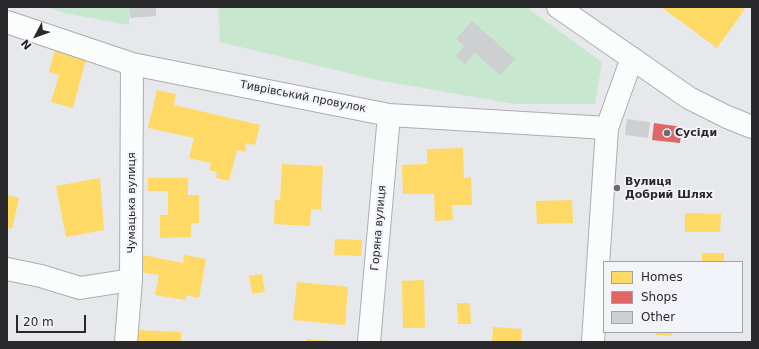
<!DOCTYPE html>
<html>
<head>
<meta charset="utf-8">
<style>
  body { margin:0 }
  #map { position:relative; width:759px; height:349px; overflow:hidden; background:#e7e8eb; font-family:"DejaVu Sans",sans-serif }
  canvas { display:block }
  .frame { position:absolute; inset:0; border:8px solid #29292c; pointer-events:none }
  .legend { position:absolute; left:603px; top:261px; width:140px; height:72px; box-sizing:border-box; background:#f2f4fa; border:1px solid #a2a3a8; margin:0; padding:5px 7px; list-style:none; font-size:12px; color:#29292c }
  .legend li { display:flex; align-items:center; gap:8px; height:20px }
  .legend b { width:20px; border:1px solid #a2a3a8 }
  .north { position:absolute; left:16px; top:16px; width:40px; height:40px; -webkit-text-stroke:3px #f2f4fa; paint-order:stroke; rotate:229deg; font-size:11px; font-weight:700; line-height:16px; text-align:center; color:#29292c }
  .north::after { content:''; display:block; margin:auto; width:14px; height:18px; background:#29292c; clip-path:polygon(50% 0,100% 100%,50% 72%,0 100%) }
  .scale { position:absolute; left:16px; top:315px; width:70px; height:18px; box-sizing:border-box; border:2px solid #29292c; border-top:0; padding-left:5px; font-size:12px; line-height:14px; white-space:nowrap; color:#29292c; -webkit-text-stroke:3px #f2f4fa; paint-order:stroke }
</style>
</head>
<body>
<div id="map">
<canvas width="759" height="349"></canvas>
<div class="frame"></div>
<ul class="legend">
<li><b style="height:11px;background:#ffd966"></b>Homes</li>
<li><b style="height:11px;background:#e06666"></b>Shops</li>
<li><b style="height:11px;background:#cecfd1"></b>Other</li>
</ul>
<div class="north">N</div>
<div class="scale">20 m</div>
</div>
<script>
const ctx = document.querySelector('canvas').getContext('2d');
ctx.lineJoin = 'round';
function fillPath(path, color) {
  ctx.fillStyle = color;
  ctx.fill(path, 'evenodd');
}
function poly(rows) {
  const path = new Path2D();
  for (const r of rows) {
    path.moveTo(r[0], r[1]);
    for (let i = 2; i < r.length; i += 2) path.lineTo(r[i], r[i + 1]);
  }
  return path;
}
function stroke(path, color, width, dash) {
  ctx.strokeStyle = color;
  ctx.lineWidth = width;
  ctx.lineCap = dash ? 'butt' : 'round';
  ctx.setLineDash(dash || []);
  ctx.stroke(path);
}
function drawText(font, color, halo, rows, align = 'center') {
  ctx.font = font + ' "DejaVu Sans",sans-serif';
  ctx.lineWidth = 4;
  ctx.setLineDash([]);
  ctx.textBaseline = 'middle';
  ctx.strokeStyle = halo;
  ctx.fillStyle = color;
  for (const [text, x, y, turn = 0] of rows) {
    ctx.save();
    ctx.translate(x, y);
    ctx.rotate((+turn || 0) * Math.PI / 180);
    ctx.textAlign = isNaN(turn) ? turn : align;
    if (halo) ctx.strokeText(text, 0, 0);
    ctx.fillText(text, 0, 0);
    ctx.restore();
  }
}
fillPath(poly([
  [48,7,129,7,129,25,64,13],
  [218,7,526,7,602,62,595,104,514,104,377,80,220,42]
]), '#c7e8cf');
fillPath(poly([
  [661,7,742,7,745,9,717,48],
  [55,50,86,59,73,108,51,102,59,75,49,72],
  [157,90,176,94,174,105,260,125,255,145,246,143,245,152,237,150,229,181,216,178,217,172,209,170,211,163,189,158,194,138,148,128],
  [463,148,464,178,471,177,472,205,452,205,453,220,435,221,434,194,403,194,402,165,427,164,427,149],
  [282,164,323,166,321,210,311,209,310,226,274,224,275,200,280,200],
  [100,178,104,230,66,237,56,186],
  [148,178,188,178,188,195,199,195,199,223,191,223,191,237,160,238,160,215,168,215,168,191,148,191],
  [7,195,19,198,12,229,7,228],
  [572,200,573,223,537,224,536,201],
  [685,213,721,214,720,232,685,232],
  [335,239,362,240,361,256,334,255],
  [702,253,724,253,724,262,702,262],
  [143,255,183,263,184,255,206,259,199,298,186,295,186,300,155,295,159,275,140,272],
  [262,274,265,292,252,294,249,276],
  [424,280,425,328,403,328,402,281],
  [297,282,348,287,345,325,293,320],
  [457,303,470,303,471,324,458,324],
  [493,327,522,329,521,342,492,342],
  [137,330,181,332,181,342,136,342],
  [656,332,673,332,672,336,656,335],
  [307,339,329,341,329,342,306,342]
]), '#ffd966');
fillPath(poly([
  [654,123,682,127,680,143,652,140]
]), '#e06666');
fillPath(poly([
  [129,7,156,7,156,16,130,18],
  [472,21,515,59,500,75,475,53,465,64,456,56,464,46,456,39],
  [627,119,650,122,648,138,625,135]
]), '#cecfd1');
const minor = poly([
  [7,22,132,64,389,115,607,128],
  [7,269,41,276,80,288,131,280],
  [126,342,131,280,132,64],
  [369,342,389,115]
]);
const tertiary = poly([
  [558,7,689,98,727,117,752,127],
  [593,342,607,128,632,58]
]);
stroke(minor, '#acadb0', 24);
stroke(tertiary, '#acadb0', 24);
stroke(minor, '#fbfcfc', 22);
stroke(tertiary, '#fbfcfc', 22);
for (const [x, y, r, color] of [
  [667,133,4,"#6c6c6f"],
  [617,188,4,"#6c6c6f"]
]) {
  const dot = new Path2D();
  dot.arc(x, y, r, 0, 2 * Math.PI);
  ctx.fillStyle = color;
  ctx.fill(dot);
  stroke(dot, '#f2f4fa', 1.5);
}
drawText('11px', '#29292c', '#f2f4fa', [
  ["Тиврівський провулок",303,97,11],
  ["Чумацька вулиця",132,203,-90],
  ["Горяна вулиця",379,228,-85]
]);
drawText('bold 11px', '#29292c', '#f2f4fa', [
  ["Сусіди",675,133],
  ["Вулиця",625,182],
  ["Добрий Шлях",625,195]
], 'left');
</script>
</body>
</html>
